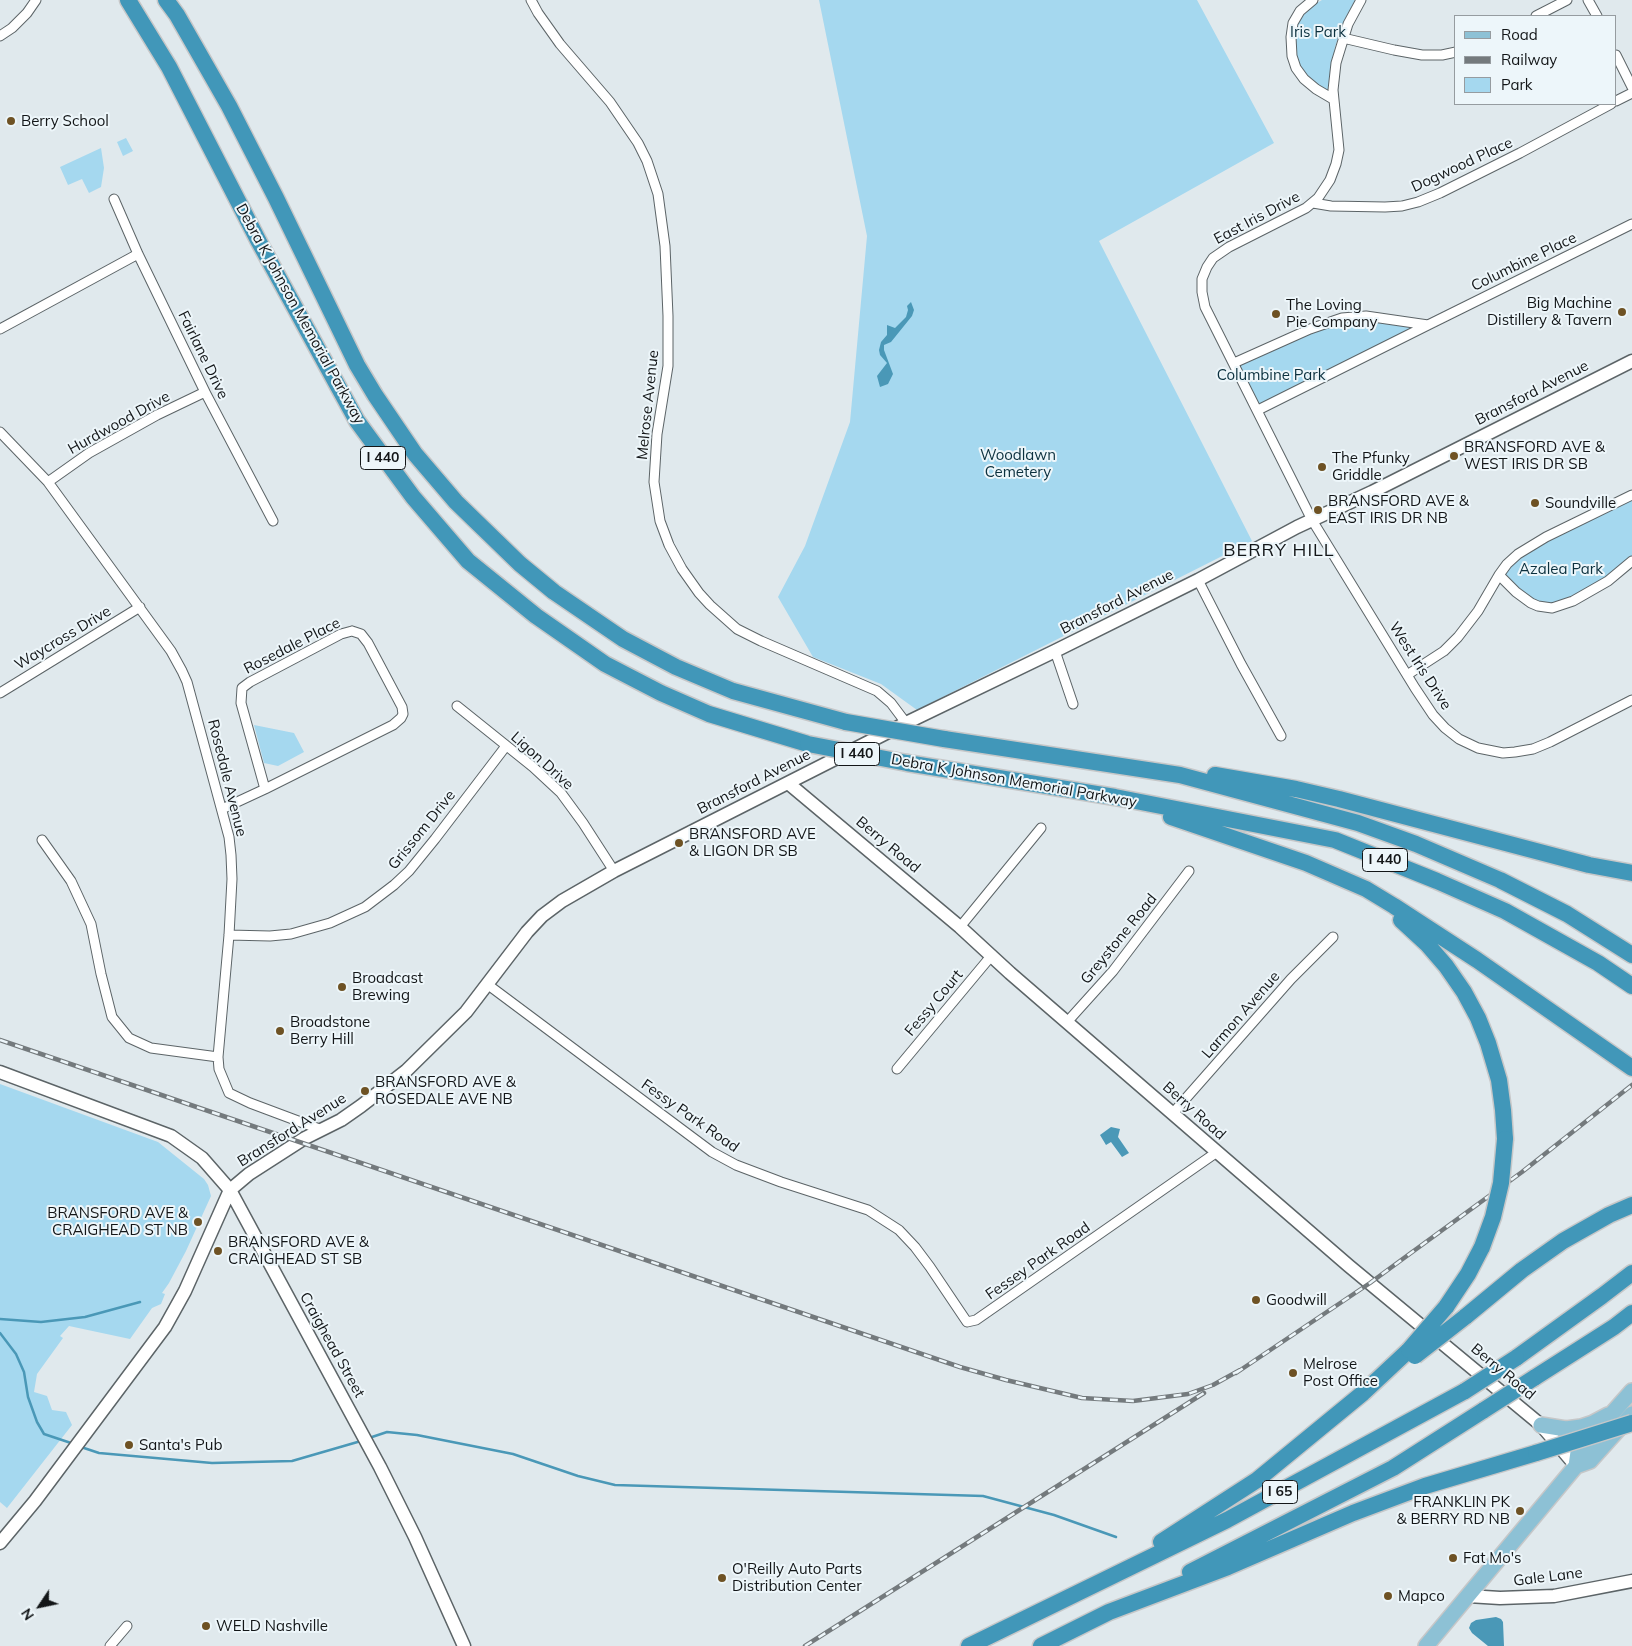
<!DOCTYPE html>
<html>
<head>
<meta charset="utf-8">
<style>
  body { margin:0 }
  #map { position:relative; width:1632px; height:1646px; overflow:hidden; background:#e0e9ed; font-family:Mulish,sans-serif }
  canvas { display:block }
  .legend { position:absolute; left:1454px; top:15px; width:162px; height:90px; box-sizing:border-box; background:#edf6fa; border:1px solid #969ca0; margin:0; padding:6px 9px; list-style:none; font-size:15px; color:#131618 }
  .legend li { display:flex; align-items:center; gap:10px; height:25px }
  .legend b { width:25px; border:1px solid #969ca0 }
  .north { position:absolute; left:15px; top:1581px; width:50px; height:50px; -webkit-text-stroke:4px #edf6fa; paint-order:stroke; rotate:236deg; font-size:14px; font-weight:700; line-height:20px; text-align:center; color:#131618 }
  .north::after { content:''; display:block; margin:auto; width:18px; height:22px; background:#131618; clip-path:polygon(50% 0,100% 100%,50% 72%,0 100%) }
</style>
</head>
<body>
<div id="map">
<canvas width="1632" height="1646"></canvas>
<ul class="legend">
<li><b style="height:6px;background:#8dc1d5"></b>Road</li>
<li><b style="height:6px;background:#747a7d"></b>Railway</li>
<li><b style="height:14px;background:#a5d8ef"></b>Park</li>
</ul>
<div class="north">N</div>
</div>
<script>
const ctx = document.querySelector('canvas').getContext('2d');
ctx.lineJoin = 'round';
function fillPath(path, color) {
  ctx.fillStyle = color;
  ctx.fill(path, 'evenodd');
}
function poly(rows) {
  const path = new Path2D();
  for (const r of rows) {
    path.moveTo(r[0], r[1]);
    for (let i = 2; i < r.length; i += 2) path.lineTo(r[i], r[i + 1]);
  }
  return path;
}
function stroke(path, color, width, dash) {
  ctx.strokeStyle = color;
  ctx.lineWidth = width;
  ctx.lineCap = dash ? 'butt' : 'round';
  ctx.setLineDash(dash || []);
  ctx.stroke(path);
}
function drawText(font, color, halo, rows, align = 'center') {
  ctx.font = font + ' Mulish,sans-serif';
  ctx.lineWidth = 4;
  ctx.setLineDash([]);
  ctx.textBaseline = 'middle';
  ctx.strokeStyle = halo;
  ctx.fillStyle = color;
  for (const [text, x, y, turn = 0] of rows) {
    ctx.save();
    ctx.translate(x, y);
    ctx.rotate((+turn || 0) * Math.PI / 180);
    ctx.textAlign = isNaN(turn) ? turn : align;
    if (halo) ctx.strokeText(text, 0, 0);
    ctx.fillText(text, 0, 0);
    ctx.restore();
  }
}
fillPath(poly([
  [819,0,1197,0,1274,143,1099,241,1252,541,917,710,881,684,813,657,778,597,805,546,850,422,867,236],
  [1322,0,1355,0,1341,29,1335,47,1331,69,1330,87,1327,90,1320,88,1303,71,1298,63,1295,49,1294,38,1298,22,1310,7],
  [126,138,133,151,123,156,117,142],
  [101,148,104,168,101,187,89,193,82,179,68,185,60,167],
  [1342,318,1428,325,1258,410,1234,363],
  [1632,495,1632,561,1584,596,1543,607,1499,575,1518,554],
  [254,725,294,733,304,752,278,766,264,763],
  [0,1084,158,1142,204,1179,208,1185,211,1196,186,1251,169,1283,162,1293,165,1294,161,1304,152,1308,130,1339,69,1326,60,1336,63,1338,37,1374,34,1392,47,1396,52,1410,66,1412,72,1425,7,1508,0,1502]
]), '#a5d8ef');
fillPath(poly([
  [911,302,914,310,912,316,891,342,884,345,884,350,893,374,888,384,880,387,877,376,887,363,880,355,879,350,881,342,887,335,887,325,895,328,906,317,908,310,907,306],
  [1111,1127,1120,1129,1118,1137,1129,1153,1122,1157,1111,1142,1106,1145,1100,1135],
  [1496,1617,1501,1619,1503,1622,1504,1646,1488,1646,1472,1633,1469,1628,1471,1623,1476,1620]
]), '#4a98b7');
stroke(poly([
  [0,1319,41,1322,85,1317,140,1302],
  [0,1333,16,1354,24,1372,28,1397,37,1422,44,1434,74,1444],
  [369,1438,387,1432,417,1435,513,1454,578,1476,615,1485,983,1496,1054,1515,1116,1537],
  [81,1447,99,1453,212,1463,292,1461,361,1441]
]), '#4a98b7', 2.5);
const street = poly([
  [531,0,538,13,560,44,610,102,638,143,647,161,658,194,665,246,668,316,668,366,657,434,654,482,660,521,669,545,682,569,699,593,710,605,737,629,761,641,877,691,891,703,906,723],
  [1313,0,1300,11,1293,23,1291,37,1292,56,1296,68,1304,79,1316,89,1333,99],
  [1361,0,1348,24,1336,63,1333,90,1339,150,1336,164,1330,180,1318,198,1306,208,1229,247,1213,258,1207,267,1202,279,1202,292,1205,307,1312,520,1415,688,1433,715,1445,728,1459,739,1478,748,1503,753,1515,752,1533,749,1550,742,1632,700],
  [1588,0,1597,16],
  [1536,16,1567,0],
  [0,36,12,28,27,13,36,0],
  [1343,38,1394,50,1422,55,1442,55,1456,52],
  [1616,55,1632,87],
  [1616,101,1632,93],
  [114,199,138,254,205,392,273,521],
  [1313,203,1331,206,1385,207,1402,206,1418,202,1440,193,1520,153,1611,104],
  [0,329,138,254],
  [1234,363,1310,329,1342,318,1366,316,1428,325,1632,224],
  [1258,410,1428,325],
  [0,432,48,482,171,651,182,671,187,682,229,837,231,855,232,879,229,935,218,1057,219,1069,229,1093,250,1103,322,1130],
  [48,482,89,453,157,415,205,392],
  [1499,575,1516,592,1531,603,1538,606,1552,608,1573,601,1608,581,1632,561],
  [1198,580,1241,664,1281,736],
  [352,631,361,634,368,643,402,707,403,714,401,718,393,725,265,789,241,703,242,688,250,682,341,634,352,631],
  [1055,651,1073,704],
  [1407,675,1444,651,1458,637,1478,611,1499,575,1507,564,1518,554,1546,537,1632,495],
  [0,693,140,607],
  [457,706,533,767,561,793,583,823,614,871],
  [222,809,265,789],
  [42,840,71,881,91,924,101,974,112,1017,129,1038,151,1048,218,1057],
  [960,927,1041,828],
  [229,935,270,936,291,934,330,923,365,907,394,885,409,871,435,839,506,746],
  [487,984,712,1152,736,1165,781,1182,868,1210,899,1230,915,1247,930,1267,967,1322,976,1320,1217,1152],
  [1068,1021,1113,971,1189,871],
  [897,1069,992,955],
  [1173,1113,1291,979,1333,937],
  [110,1646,127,1626]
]);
const secondary = poly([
  [788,783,960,927,1010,973,1349,1266,1541,1425,1576,1466],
  [0,1072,171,1136,202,1158,230,1190,380,1467,415,1537,464,1646],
  [0,1543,35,1501,165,1327,185,1291,230,1190,249,1174,305,1138,341,1120,361,1106,406,1071,466,1012,527,932,542,916,562,901,614,871,906,723,1055,651,1198,580,1297,527,1372,492,1632,361],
  [1468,1596,1500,1598,1554,1596,1632,1581]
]);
const primary = poly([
  [1541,1425,1566,1429,1581,1427,1593,1423,1608,1415],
  [1576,1466,1590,1461,1632,1414],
  [1426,1646,1576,1466,1578,1452,1632,1391]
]);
const highway = poly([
  [128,0,169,67,259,242,357,421,413,497,468,561,536,616,605,664,661,693,709,714,808,744],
  [166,0,177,15,229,106,276,198,357,365,375,395,415,454,456,502,520,564,554,592,623,639,676,667,733,691,846,722],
  [944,739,1180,775,1358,823,1416,844,1500,880,1567,914,1632,955],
  [907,763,1115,797,1335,840,1437,881,1505,911,1598,963,1632,986],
  [1215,775,1296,789,1339,799,1589,865,1632,873],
  [1171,817,1306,863,1366,889,1394,906,1477,960,1632,1068],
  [1401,920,1427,944,1446,966,1464,992,1478,1018,1488,1043,1499,1080,1503,1110,1505,1139],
  [1446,1307,1468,1274,1482,1247],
  [1465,1317,1522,1270,1563,1241,1609,1215,1632,1205],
  [1516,1358,1602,1296,1632,1273],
  [1534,1378,1614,1327,1632,1313],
  [1161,1542,1257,1480,1363,1393,1409,1350],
  [1190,1572,1393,1468,1484,1410],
  [969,1646,1227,1520,1465,1391],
  [1041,1646,1109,1612,1228,1567,1353,1513,1425,1486,1536,1453]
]);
stroke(street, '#5c6467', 11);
stroke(secondary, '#5c6467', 15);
stroke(primary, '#c6c7c8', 18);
stroke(highway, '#c6c7c8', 19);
stroke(street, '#fff', 9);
stroke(secondary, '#fff', 12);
stroke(primary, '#8dc1d5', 15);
stroke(highway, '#4197b9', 16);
const rail = poly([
  [0,1040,960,1367,1006,1380,1082,1398,1133,1401,1188,1394,1213,1385,1240,1370],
  [1236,1373,1370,1283,1404,1258,1522,1172,1632,1085],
  [805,1646,1204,1393]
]);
stroke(rail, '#747a7d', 4.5);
stroke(rail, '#edf6fa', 2.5, [8]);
const highwayBridge = poly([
  [846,722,944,739],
  [808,744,907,763],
  [1482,1247,1493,1217,1501,1183,1505,1139],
  [1409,1350,1446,1307],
  [1415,1356,1465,1317],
  [1465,1391,1516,1358],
  [1484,1410,1534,1378],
  [1536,1453,1632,1423]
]);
stroke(highwayBridge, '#c6c7c8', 19, []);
stroke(highwayBridge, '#4197b9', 16);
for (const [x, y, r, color] of [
  [11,121,5,"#6e5224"],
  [1622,312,5,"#6e5224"],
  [1276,314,5,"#6e5224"],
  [1454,456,5,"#6e5224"],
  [1322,467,5,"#6e5224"],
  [1535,503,5,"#6e5224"],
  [1318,510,5,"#6e5224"],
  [679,843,5,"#6e5224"],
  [342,987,5,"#6e5224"],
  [280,1031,5,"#6e5224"],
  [365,1091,5,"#6e5224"],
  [198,1222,5,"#6e5224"],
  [218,1251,5,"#6e5224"],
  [1256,1300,5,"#6e5224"],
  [1293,1373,5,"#6e5224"],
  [129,1445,5,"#6e5224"],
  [1520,1511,5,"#6e5224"],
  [1453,1558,5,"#6e5224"],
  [722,1578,5,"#6e5224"],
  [1388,1596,5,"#6e5224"],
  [206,1626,5,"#6e5224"]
]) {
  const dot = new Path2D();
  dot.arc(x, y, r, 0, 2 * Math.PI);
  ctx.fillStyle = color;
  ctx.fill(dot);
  stroke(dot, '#edf6fa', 2);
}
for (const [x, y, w] of [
  [383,458,45],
  [857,754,45],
  [1385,860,45],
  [1280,1492,35]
]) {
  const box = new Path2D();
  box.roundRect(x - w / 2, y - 11.5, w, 23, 4);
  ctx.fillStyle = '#edf6fa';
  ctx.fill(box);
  stroke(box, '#131618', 1);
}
drawText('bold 14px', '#131618', null, [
  ["I 440",383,458],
  ["I 440",857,754],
  ["I 440",1385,860],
  ["I 65",1280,1492]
]);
drawText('15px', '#0b303e', '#edf6fa', [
  ["Iris Park",1318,32],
  ["Columbine Park",1271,375],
  ["Woodlawn",1018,455],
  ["Cemetery",1018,472],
  ["Azalea Park",1561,569]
]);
drawText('15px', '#131618', '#edf6fa', [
  ["Berry School",21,121],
  ["Big Machine",1612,303,"right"],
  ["Distillery & Tavern",1612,320,"right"],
  ["The Loving",1286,305],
  ["Pie Company",1286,322],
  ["BRANSFORD AVE &",1464,447],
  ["WEST IRIS DR SB",1464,464],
  ["The Pfunky",1332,458],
  ["Griddle",1332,475],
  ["BRANSFORD AVE &",1328,501],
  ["EAST IRIS DR NB",1328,518],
  ["Soundville",1545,503],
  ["BRANSFORD AVE",689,834],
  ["& LIGON DR SB",689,851],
  ["Broadcast",352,978],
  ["Brewing",352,995],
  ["Broadstone",290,1022],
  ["Berry Hill",290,1039],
  ["BRANSFORD AVE &",375,1082],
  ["ROSEDALE AVE NB",375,1099],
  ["BRANSFORD AVE &",188,1213,"right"],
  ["CRAIGHEAD ST NB",188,1230,"right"],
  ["BRANSFORD AVE &",228,1242],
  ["CRAIGHEAD ST SB",228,1259],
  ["Goodwill",1266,1300],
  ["Melrose",1303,1364],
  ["Post Office",1303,1381],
  ["Santa's Pub",139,1445],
  ["FRANKLIN PK",1510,1502,"right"],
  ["& BERRY RD NB",1510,1519,"right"],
  ["Fat Mo's",1463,1558],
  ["O'Reilly Auto Parts",732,1569],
  ["Distribution Center",732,1586],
  ["Mapco",1398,1596],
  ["WELD Nashville",216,1626]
], 'left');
drawText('15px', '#131618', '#edf6fa', [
  ["Dogwood Place",1462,165,-25],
  ["East Iris Drive",1257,218,-28],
  ["Columbine Place",1524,262,-26],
  ["Debra K Johnson Memorial Parkway",300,314,61],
  ["Fairlane Drive",203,355,64],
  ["Bransford Avenue",1532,393,-27],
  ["Melrose Avenue",648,405,-84],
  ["Hurdwood Drive",119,423,-29],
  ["Bransford Avenue",1117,602,-27],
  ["Waycross Drive",63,638,-31],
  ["Rosedale Place",292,646,-27],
  ["West Iris Drive",1420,666,57],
  ["Ligon Drive",542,761,42],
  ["Rosedale Avenue",227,778,76],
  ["Debra K Johnson Memorial Parkway",1014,781,10],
  ["Bransford Avenue",754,782,-27],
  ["Grissom Drive",422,830,-51],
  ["Berry Road",888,845,40],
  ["Greystone Road",1119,939,-51],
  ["Fessy Court",934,1003,-50],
  ["Larmon Avenue",1241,1015,-49],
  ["Berry Road",1194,1111,42],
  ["Fessy Park Road",690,1116,35],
  ["Bransford Avenue",292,1130,-32],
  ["Fessey Park Road",1038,1261,-35],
  ["Craighead Street",332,1345,61],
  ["Berry Road",1503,1372,40],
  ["Gale Lane",1548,1577,-7]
]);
ctx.letterSpacing = '1px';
drawText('18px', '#131618', '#edf6fa', [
  ["BERRY HILL",1279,551]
]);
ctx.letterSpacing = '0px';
</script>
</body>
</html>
